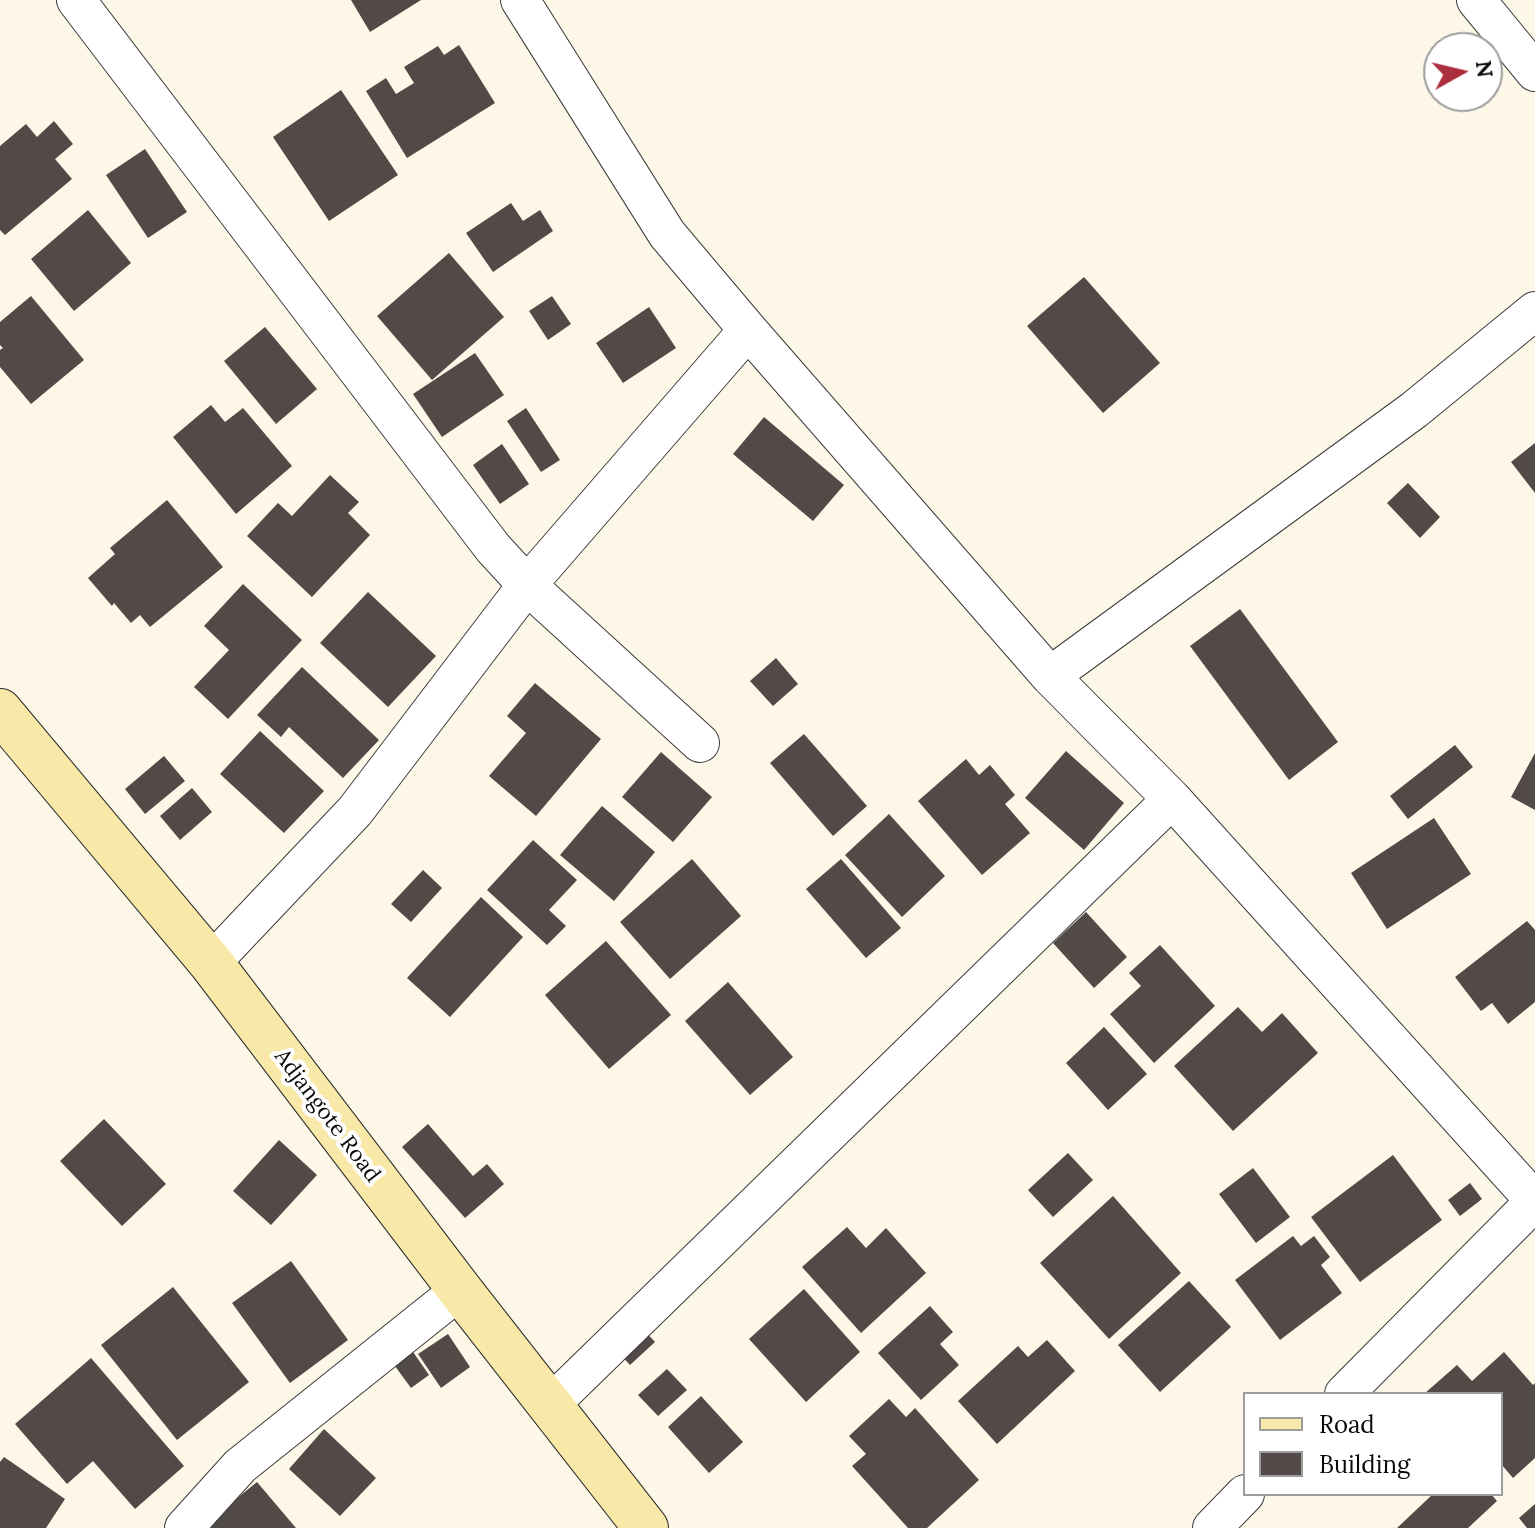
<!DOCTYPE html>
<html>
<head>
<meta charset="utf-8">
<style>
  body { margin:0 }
  #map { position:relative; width:1535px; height:1528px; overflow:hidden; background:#fdf7e8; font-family:Lora,serif }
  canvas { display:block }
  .legend { position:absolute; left:1243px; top:1392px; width:260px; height:104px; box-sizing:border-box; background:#fff; border:2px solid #9d9d9d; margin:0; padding:10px 14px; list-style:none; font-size:24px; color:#090909 }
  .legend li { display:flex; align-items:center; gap:16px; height:40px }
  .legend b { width:40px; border:2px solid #9d9d9d }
  .north { position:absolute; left:1423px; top:32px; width:80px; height:80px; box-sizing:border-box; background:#fff; border:2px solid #9d9d9d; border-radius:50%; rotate:82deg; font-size:22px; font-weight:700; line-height:32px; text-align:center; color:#090909 }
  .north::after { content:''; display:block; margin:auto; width:28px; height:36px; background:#ac2f3e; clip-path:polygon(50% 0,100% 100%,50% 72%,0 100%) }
</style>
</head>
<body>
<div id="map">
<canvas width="1535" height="1528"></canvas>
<ul class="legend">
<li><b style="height:10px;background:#f8e9a8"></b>Road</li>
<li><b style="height:22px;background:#514a47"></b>Building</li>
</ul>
<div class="north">N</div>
</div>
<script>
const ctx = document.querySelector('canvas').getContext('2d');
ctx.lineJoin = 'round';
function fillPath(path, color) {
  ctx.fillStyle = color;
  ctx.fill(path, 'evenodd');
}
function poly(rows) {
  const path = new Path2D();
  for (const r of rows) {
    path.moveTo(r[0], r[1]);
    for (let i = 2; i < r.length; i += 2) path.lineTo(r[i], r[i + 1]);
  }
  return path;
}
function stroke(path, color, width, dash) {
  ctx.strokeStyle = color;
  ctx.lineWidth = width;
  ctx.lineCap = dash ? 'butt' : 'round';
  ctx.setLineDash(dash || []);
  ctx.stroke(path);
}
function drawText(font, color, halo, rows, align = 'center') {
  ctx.font = font + ' Lora,serif';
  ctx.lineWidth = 8;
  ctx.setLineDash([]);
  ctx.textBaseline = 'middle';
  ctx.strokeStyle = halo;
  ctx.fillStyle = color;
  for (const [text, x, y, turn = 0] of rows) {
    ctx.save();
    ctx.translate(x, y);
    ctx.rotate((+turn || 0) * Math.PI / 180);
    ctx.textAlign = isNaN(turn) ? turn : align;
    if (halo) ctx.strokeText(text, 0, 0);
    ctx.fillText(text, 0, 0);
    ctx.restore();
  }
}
fillPath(poly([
  [351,0,421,0,370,32],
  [459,45,495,103,407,158,366,91,386,78,396,94,414,83,404,67,438,46,444,55],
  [341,90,398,175,329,221,273,137],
  [54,121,73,144,55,159,72,179,5,235,0,230,0,146,26,124,37,137],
  [145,149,187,212,148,238,106,175],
  [511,203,523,221,540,210,553,231,493,272,466,233],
  [88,210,131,263,74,311,31,259],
  [449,253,504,317,432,380,377,316],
  [1084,277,1160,363,1103,413,1027,326],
  [31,296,84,360,31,404,0,367,0,350,3,348,0,345,0,322],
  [552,296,571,324,548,340,529,311],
  [649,307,676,348,623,383,596,343],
  [265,327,317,389,276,424,224,361],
  [475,353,504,395,442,437,413,394],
  [211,405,225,422,243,408,292,466,236,514,173,437],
  [526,408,560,460,541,472,507,421],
  [764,417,844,485,813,521,733,454],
  [1535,443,1535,493,1511,462],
  [502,444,529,484,500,504,473,465],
  [330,475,359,502,348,513,370,535,312,597,247,536,278,503,292,516],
  [1408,483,1440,517,1420,538,1387,503],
  [167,500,223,567,150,627,140,615,131,623,114,603,112,606,88,578,115,554,110,548],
  [243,584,302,640,228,719,194,687,229,650,204,626],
  [368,592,436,656,388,707,320,643],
  [1240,609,1338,742,1289,780,1190,646],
  [776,658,798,684,773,706,750,681],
  [302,667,379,740,343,778,289,727,281,737,257,715],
  [535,683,601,739,536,816,489,776,526,733,507,716],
  [260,731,324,791,284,833,220,774],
  [804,734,867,806,833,836,770,763],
  [1455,745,1473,767,1408,819,1390,796],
  [1066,751,1124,803,1084,850,1025,798],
  [661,752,712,797,673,842,622,797],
  [1535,753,1535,810,1511,797],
  [164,756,185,781,145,814,125,789],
  [966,759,979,775,990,765,1015,795,1005,804,1030,833,982,875,918,801],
  [192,788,212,812,180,840,160,816],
  [602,806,655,852,614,901,560,855],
  [889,814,945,876,902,917,845,855],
  [1434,818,1471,874,1387,929,1351,873],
  [533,840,577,880,549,910,566,926,547,945,487,890],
  [692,859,741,916,670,979,620,922],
  [841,859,901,928,866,958,806,889],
  [423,870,442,888,411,922,391,904],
  [481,897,523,937,450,1017,407,978],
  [1086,912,1127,957,1094,988,1053,943],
  [1527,921,1535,930,1535,1002,1508,1024,1492,1003,1481,1011,1455,977],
  [606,941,671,1015,609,1069,545,995],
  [1160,945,1215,1006,1154,1063,1110,1014,1141,986,1129,973],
  [728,982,793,1057,750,1095,685,1021],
  [1238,1007,1262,1032,1282,1013,1318,1053,1233,1131,1174,1066],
  [1104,1027,1147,1074,1108,1110,1066,1063],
  [104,1119,166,1184,122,1226,60,1161],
  [428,1124,473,1176,487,1164,504,1184,465,1218,402,1147],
  [279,1140,317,1175,271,1225,233,1191],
  [1068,1153,1093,1180,1053,1217,1028,1190],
  [1393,1155,1442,1220,1360,1282,1311,1217],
  [1253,1168,1290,1217,1256,1243,1219,1194],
  [1470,1183,1482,1199,1460,1216,1448,1200],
  [1113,1196,1181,1273,1109,1339,1040,1263],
  [847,1227,866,1248,886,1228,926,1273,861,1333,802,1267],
  [1293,1236,1301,1246,1314,1236,1330,1257,1321,1265,1342,1293,1280,1340,1235,1280],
  [291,1261,348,1340,290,1383,232,1303],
  [1189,1281,1231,1327,1160,1392,1118,1345],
  [173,1287,249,1382,177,1440,101,1345],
  [804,1289,860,1352,806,1402,749,1339],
  [930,1306,953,1332,940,1344,959,1365,921,1400,878,1353],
  [643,1329,655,1342,630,1365,618,1352],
  [448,1334,470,1367,441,1388,418,1354],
  [1047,1340,1075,1371,997,1444,958,1401,1018,1346,1028,1357],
  [411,1349,429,1375,411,1388,392,1362],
  [1504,1352,1533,1385,1535,1383,1535,1458,1513,1478,1501,1464,1501,1394,1424,1394,1457,1365,1472,1381],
  [91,1358,184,1466,135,1509,93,1461,67,1484,15,1424],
  [667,1369,687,1390,658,1416,638,1395],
  [701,1396,743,1442,709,1473,668,1427],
  [889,1399,906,1417,915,1408,979,1480,927,1528,908,1528,852,1466,866,1454,849,1436],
  [324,1429,376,1478,340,1516,289,1469],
  [4,1457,65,1499,46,1528,0,1528,0,1462],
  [257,1482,296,1528,206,1528,204,1525],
  [1433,1494,1491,1494,1497,1501,1468,1528,1397,1528],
  [1535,1504,1535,1528,1527,1528,1519,1518]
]), '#514a47');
const street = poly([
  [76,0,493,548,527,585,700,743],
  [520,0,667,234,748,330,1050,676,1172,799],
  [1476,0,1535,72],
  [1050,676,1414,410,1535,311],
  [211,963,355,811,527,585,748,330],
  [1344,1394,1535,1201],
  [550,1405,1172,799,1535,1201],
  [184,1528,240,1466,460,1290],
  [1212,1528,1245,1494]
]);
const secondary = poly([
  [0,711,211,963,460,1290,646,1528]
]);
stroke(street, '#3c3c3c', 40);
stroke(secondary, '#2b2b2b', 46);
stroke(street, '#fff', 38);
stroke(secondary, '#f8e9a8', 44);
drawText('22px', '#090909', '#fff', [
  ["Adjangote Road",327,1116,53]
]);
</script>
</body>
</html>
